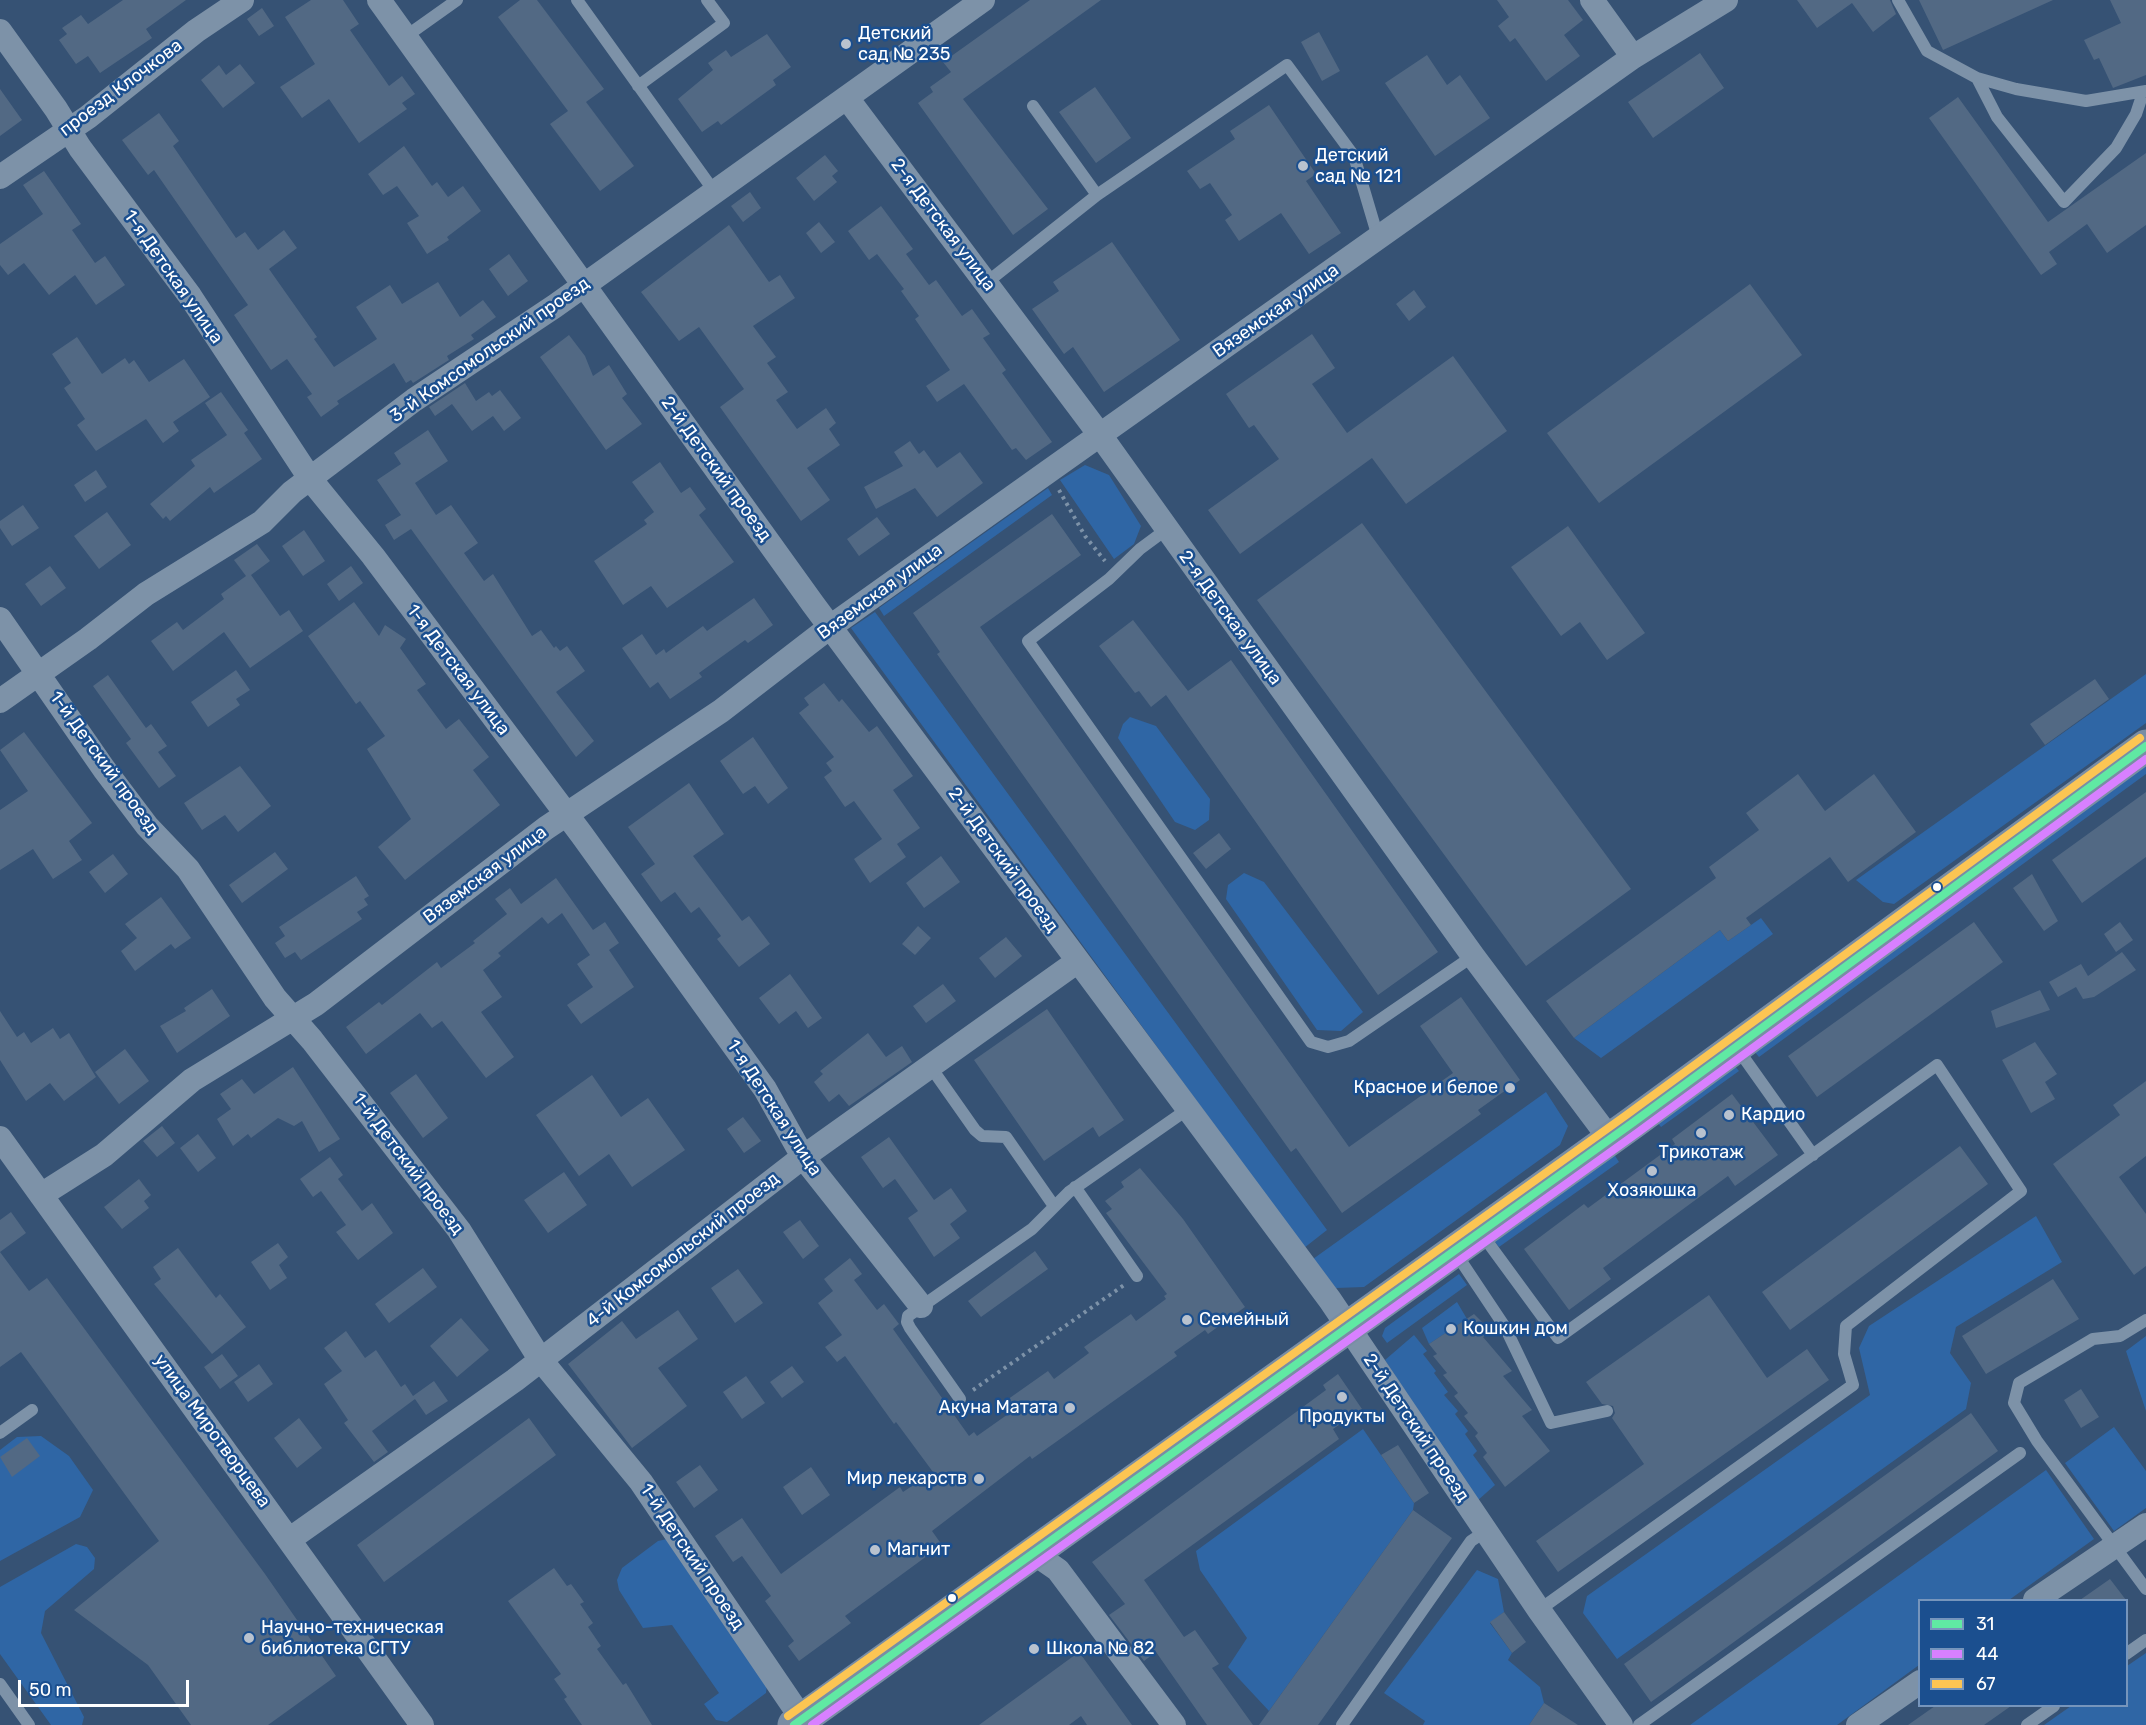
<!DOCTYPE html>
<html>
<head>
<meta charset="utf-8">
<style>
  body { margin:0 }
  #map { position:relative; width:2146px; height:1725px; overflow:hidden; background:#365274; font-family:Rubik,sans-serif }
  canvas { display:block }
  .legend { position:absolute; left:1918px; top:1599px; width:210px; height:108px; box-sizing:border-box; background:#1b4f8f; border:2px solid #7695bc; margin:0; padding:8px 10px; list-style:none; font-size:18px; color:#fff }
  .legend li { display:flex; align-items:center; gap:12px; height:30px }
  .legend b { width:30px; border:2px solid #7695bc }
  .scale { position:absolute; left:18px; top:1680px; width:171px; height:27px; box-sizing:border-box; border:3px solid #fff; border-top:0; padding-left:8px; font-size:18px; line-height:21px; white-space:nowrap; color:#fff; -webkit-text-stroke:4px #1b4f8f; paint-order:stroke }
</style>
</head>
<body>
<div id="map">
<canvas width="2146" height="1725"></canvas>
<ul class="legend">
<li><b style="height:8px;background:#60e9a3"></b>31</li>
<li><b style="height:8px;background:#d880ff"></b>44</li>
<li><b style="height:8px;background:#fcc553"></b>67</li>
</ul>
<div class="scale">50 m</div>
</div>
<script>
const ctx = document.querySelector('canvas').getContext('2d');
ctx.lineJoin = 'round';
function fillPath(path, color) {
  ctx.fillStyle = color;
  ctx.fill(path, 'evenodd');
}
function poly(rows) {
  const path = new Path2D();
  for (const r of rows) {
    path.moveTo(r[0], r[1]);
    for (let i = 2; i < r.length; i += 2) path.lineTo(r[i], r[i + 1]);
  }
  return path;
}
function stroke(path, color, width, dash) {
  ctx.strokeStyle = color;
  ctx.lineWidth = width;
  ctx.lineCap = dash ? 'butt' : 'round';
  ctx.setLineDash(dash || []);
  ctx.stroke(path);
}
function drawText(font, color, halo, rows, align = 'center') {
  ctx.font = font + ' Rubik,sans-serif';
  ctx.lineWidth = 5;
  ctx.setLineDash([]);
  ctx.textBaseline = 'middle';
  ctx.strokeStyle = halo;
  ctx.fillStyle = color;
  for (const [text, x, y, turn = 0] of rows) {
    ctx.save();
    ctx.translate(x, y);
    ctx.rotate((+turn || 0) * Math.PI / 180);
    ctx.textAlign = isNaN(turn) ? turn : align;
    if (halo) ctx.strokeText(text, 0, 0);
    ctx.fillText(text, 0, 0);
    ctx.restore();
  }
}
fillPath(poly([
  [1085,465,1109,475,1141,526,1134,544,1114,559,1060,480],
  [1048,488,1052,495,884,616,879,608],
  [875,612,1327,1230,1304,1248,851,628],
  [2146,674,2146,723,1894,904,1883,902,1856,880],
  [1130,717,1156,726,1210,799,1209,820,1195,830,1175,822,1118,738,1123,724],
  [2146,756,2146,774,1759,1057,1748,1044],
  [1244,873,1264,882,1363,1012,1341,1031,1317,1030,1226,899,1228,885],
  [1761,918,1773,934,1601,1058,1574,1038,1720,930,1728,941],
  [1729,1059,1739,1071,1661,1127,1651,1115],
  [1546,1092,1568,1126,1560,1145,1364,1287,1336,1288,1313,1259],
  [1612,1151,1619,1162,1499,1247,1492,1238],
  [2036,1216,2062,1262,1956,1327,1950,1353,1971,1383,1966,1409,1617,1659,1583,1613,1587,1596,1870,1395,1859,1348,1869,1326],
  [1459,1274,1467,1285,1387,1343,1382,1336,1385,1328],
  [1457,1302,1467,1319,1429,1344,1422,1328],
  [1414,1335,1427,1351,1423,1354,1436,1371,1434,1373,1448,1392,1444,1395,1458,1411,1455,1414,1468,1431,1465,1434,1477,1451,1473,1455,1495,1485,1477,1501,1385,1360],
  [2146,1336,2146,1411,2126,1351],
  [2114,1427,2146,1471,2146,1508,2114,1531,2065,1463],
  [1363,1429,1414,1503,1413,1510,1269,1711,1228,1667,1247,1638,1200,1570,1196,1551],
  [41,1436,69,1456,93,1490,80,1517,0,1561,0,1450,17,1437],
  [2046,1470,2094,1539,2009,1600,1920,1600,1919,1665,1837,1725,1690,1725],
  [667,1539,767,1684,766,1693,727,1722,716,1720,704,1704,719,1693,672,1625,643,1628,619,1590,617,1580,622,1568,658,1541],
  [76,1544,87,1547,95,1558,94,1569,45,1611,41,1633,84,1717,82,1725,51,1725,0,1654,0,1587],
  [1477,1570,1498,1579,1504,1612,1490,1623,1512,1653,1508,1660,1540,1687,1544,1703,1529,1725,1423,1725,1425,1721,1384,1693],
  [2146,1653,2146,1725,2044,1725,2071,1706,2126,1706,2127,1666]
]), '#2f66a5');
fillPath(poly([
  [123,0,186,0,146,29,152,38,100,73,88,56,76,64,59,40,67,34,62,28,81,15,88,24],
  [311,0,343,0,359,24,350,30,389,86,402,76,415,94,402,103,407,109,359,143,329,99,302,118,280,87,315,64,285,17],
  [520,0,537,0,604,89,586,102,634,166,600,191,550,124,568,111,498,17],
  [1030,0,1101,0,963,99,1048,209,1013,235,918,103,933,92,930,87,951,72,943,62],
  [1497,0,1568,0,1583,20,1564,35,1580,56,1546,81,1515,38,1510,42,1498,26,1509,17],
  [1797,0,1890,0,1896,14,1873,32,1852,3,1817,28],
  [1919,0,2053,0,1943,50],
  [2110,0,2146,0,2146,75,2113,88,2099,58,2094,60,2084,40,2121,23],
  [262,8,274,26,259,36,247,19],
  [1319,32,1340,71,1322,81,1301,42],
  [767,34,791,67,773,80,776,85,721,125,718,121,702,132,678,99,713,70,708,63,726,50,731,57],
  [1700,53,1724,88,1653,138,1628,102],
  [1427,55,1447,85,1460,75,1490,118,1435,156,1385,83],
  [240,64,255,83,223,108,201,80,219,65,226,75],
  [1095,87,1131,138,1096,163,1059,112],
  [0,89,22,120,0,136],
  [1958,97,2048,222,2146,153,2146,225,2107,253,2087,224,2049,252,2057,264,2041,275,1929,118],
  [1269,105,1316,174,1306,181,1341,233,1309,254,1281,213,1239,241,1225,220,1232,215,1210,183,1200,189,1187,171,1235,139,1230,131],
  [159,113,179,141,173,146,236,238,245,232,258,250,284,230,297,248,269,269,317,337,314,339,334,367,377,339,356,307,390,285,402,304,438,282,460,317,483,300,496,317,471,335,474,339,447,356,449,360,413,383,411,380,406,383,394,363,337,401,339,404,321,417,307,397,312,394,287,359,271,370,234,315,248,305,154,170,148,175,122,140],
  [404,146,432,186,437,182,448,197,463,186,481,211,447,237,449,240,427,254,407,223,419,216,397,186,383,195,368,174],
  [825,155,838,171,832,176,837,182,814,201,796,178],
  [44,171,81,224,72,230,95,263,105,256,125,285,96,305,75,275,49,295,24,263,8,275,0,265,0,244,43,214,23,185],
  [750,192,761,208,743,222,731,206],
  [881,206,913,249,906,254,929,285,936,280,962,316,972,309,990,334,983,338,1006,370,1002,373,1052,442,1026,460,1016,448,1012,450,964,384,937,402,926,386,950,370,915,319,919,316,901,291,904,289,877,254,869,260,848,231],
  [819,222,835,242,821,253,806,233],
  [729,225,769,282,780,275,795,298,753,326,776,357,767,363,788,392,776,400,797,429,826,408,836,423,829,429,840,445,807,468,830,500,801,521,720,407,744,389,699,327,679,341,641,292],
  [1112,242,1180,340,1104,392,1073,347,1064,354,1032,309,1059,291,1053,282],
  [509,254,528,281,508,296,489,269],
  [1750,284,1802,355,1599,503,1547,433],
  [1414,290,1426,307,1409,321,1396,304],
  [1312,334,1335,368,1312,384,1347,433,1453,356,1507,431,1406,504,1372,458,1240,554,1208,510,1279,459,1254,425,1249,428,1226,394],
  [569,335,585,356,593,376,609,365,627,394,622,398,642,424,606,450,540,357],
  [77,337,102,374,125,358,129,364,134,360,149,382,184,359,210,397,173,422,179,431,163,443,146,419,96,451,77,425,85,419,64,388,71,383,52,354],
  [465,383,476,401,489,392,492,396,500,390,521,418,504,431,493,416,472,431,452,404,435,416,429,407],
  [221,392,248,430,244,433,262,459,214,493,210,487,170,521,166,516,163,519,150,504,195,466,191,460,227,435,205,403],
  [428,430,448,461,415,483,436,515,451,505,478,543,464,553,484,581,493,574,532,636,541,630,554,648,556,646,560,651,567,646,585,671,556,692,594,741,576,757,411,529,394,540,385,525,401,515,377,480,401,464,394,453],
  [910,441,919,454,924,450,937,468,960,452,983,483,937,517,915,488,876,509,864,487,903,466,894,452],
  [660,462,681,493,690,487,706,509,699,515,734,562,667,608,651,586,623,605,594,561,647,524,644,520,654,512,632,482],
  [96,470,107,487,85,502,74,485],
  [23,505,39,528,12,546,0,528,0,521],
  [107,512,131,545,99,569,74,536],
  [1052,514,1081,555,980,627,1349,1147,1453,1073,1420,1026,1461,997,1520,1080,1478,1110,1481,1114,1342,1213,1296,1148,1291,1152,937,654,940,652,913,613],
  [877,517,890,534,859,556,847,539],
  [1362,523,1631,889,1526,966,1257,600],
  [1568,526,1645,633,1607,660,1580,622,1561,636,1511,567],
  [304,530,325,561,303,576,282,546],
  [257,544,270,561,251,575,280,616,289,610,303,631,250,668,224,632,173,671,151,641,177,622,183,630,224,599,221,594,246,576,234,560],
  [50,566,66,588,41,606,25,584],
  [351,566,363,583,339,601,327,584],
  [754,598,773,625,748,643,745,640,699,673,702,677,670,699,658,682,650,688,622,648,642,634,656,655,664,649,666,653,703,626,707,631],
  [354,602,379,636,385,625,406,639,400,648,426,684,417,690,446,729,459,719,489,757,473,770,500,805,405,880,378,847,411,819,367,749,385,736,360,701,356,704,308,636],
  [1133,620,1188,691,1231,660,1438,952,1378,995,1166,695,1151,707,1139,691,1135,693,1099,646],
  [236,670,250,690,236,699,240,705,208,727,191,702],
  [108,675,146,728,151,724,167,746,158,752,176,776,159,788,126,743,131,739,93,686],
  [2095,679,2109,699,2045,745,2030,724],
  [824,683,839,702,842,699,869,732,877,726,913,776,893,790,920,828,897,844,906,857,870,883,854,859,882,839,854,801,845,807,824,777,832,771,826,763,834,757,799,713,809,705,804,698],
  [24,732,92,823,69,841,82,860,53,879,33,849,0,870,0,810,28,791,0,750],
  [753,737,788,788,768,804,755,786,743,794,720,761],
  [240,766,271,806,238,832,225,815,202,830,184,803],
  [1798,774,1825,811,1874,774,1916,832,1848,882,1830,857,1746,918,1751,925,1728,941,1720,930,1574,1038,1546,1001,1716,878,1709,867,1759,830,1746,813],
  [689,783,724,834,693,856,742,921,749,916,770,944,739,967,717,939,721,936,699,907,691,913,675,892,661,902,641,874,655,864,628,827],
  [2146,792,2146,857,2082,903,2052,860],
  [1219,833,1231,849,1206,869,1193,853],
  [275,852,288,869,242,903,229,885],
  [113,854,128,874,105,893,89,872],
  [941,856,960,882,924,908,906,883],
  [2032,874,2058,921,2044,931,2013,888],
  [356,876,369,896,364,899,368,905,357,912,362,919,301,960,295,952,285,958,275,943,285,936,279,927],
  [556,878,593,930,605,922,619,943,609,950,634,987,581,1024,567,1005,593,987,577,964,590,955,562,913,548,924,542,917,498,953,501,956,483,970,502,997,481,1012,514,1057,486,1078,442,1021,432,1028,420,1013,366,1054,346,1027,379,1002,382,1005,437,962,441,968,475,943,473,941,507,914,495,899,510,888,521,904],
  [161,897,191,938,175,949,171,944,135,971,121,951,137,938,125,924],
  [1974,922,2003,962,1817,1097,1788,1056],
  [2120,922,2133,940,2116,952,2104,934],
  [918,926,931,938,915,955,902,944],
  [1006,937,1022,956,995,978,979,958],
  [2122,952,2136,970,2094,997,2083,999,2076,987,2058,997,2049,982,2081,964,2088,976],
  [790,974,822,1018,808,1028,796,1011,779,1024,759,998],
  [943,984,956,1001,926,1023,913,1006],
  [212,989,230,1016,177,1053,160,1026,186,1011,184,1008],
  [2040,990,2050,1010,1996,1028,1991,1011],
  [1047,1009,1124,1120,1099,1137,1093,1127,1044,1161,974,1060],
  [0,1011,17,1037,24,1032,31,1043,53,1028,60,1039,69,1033,96,1077,64,1101,50,1083,26,1101,0,1060],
  [868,1033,886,1057,902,1046,912,1062,849,1106,839,1094,829,1102,814,1082,823,1074,820,1071],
  [2035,1042,2057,1074,2045,1082,2055,1099,2031,1113,2002,1060],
  [125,1049,149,1081,119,1104,95,1072],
  [293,1067,340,1139,319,1152,302,1121,294,1126,278,1118,251,1138,248,1134,233,1146,217,1119,231,1109,220,1094,242,1079,254,1094],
  [416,1074,448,1118,423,1138,390,1093],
  [592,1075,621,1117,648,1098,685,1150,632,1187,609,1154,579,1176,536,1115],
  [2146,1081,2146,1156,2119,1177,2146,1214,2146,1266,2134,1275,2053,1164,2120,1115,2113,1105],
  [1732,1094,1778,1155,1735,1186,1728,1176,1603,1268,1611,1279,1569,1310,1524,1249,1584,1204,1588,1208,1675,1144,1672,1139],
  [743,1117,761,1141,744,1153,727,1129],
  [162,1126,175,1143,157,1157,143,1141],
  [198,1134,216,1158,198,1172,180,1148],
  [889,1137,934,1200,951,1188,967,1211,950,1224,960,1238,934,1257,908,1218,918,1211,895,1179,883,1188,861,1157],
  [1960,1146,1988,1184,1790,1330,1762,1292],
  [330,1157,343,1175,338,1179,362,1211,372,1203,393,1233,358,1260,336,1232,346,1225,321,1191,313,1197,300,1179],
  [1140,1168,1183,1219,1245,1307,1208,1334,1205,1330,1174,1352,1177,1356,1032,1459,1030,1456,932,1531,942,1545,845,1616,851,1623,799,1661,788,1646,794,1641,765,1601,771,1596,742,1556,733,1562,715,1536,742,1518,781,1574,900,1487,903,1492,933,1472,896,1422,894,1424,845,1356,837,1362,825,1347,842,1335,818,1303,833,1291,824,1279,850,1258,862,1274,854,1280,877,1310,884,1304,899,1324,893,1329,969,1436,974,1432,977,1436,1011,1412,1004,1402,1048,1371,1054,1379,1089,1353,1084,1347,1131,1314,1136,1321,1166,1299,1164,1296,1167,1294,1106,1213,1112,1209,1105,1201,1124,1187,1121,1182],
  [564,1172,587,1205,548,1233,524,1200],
  [139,1179,151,1195,144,1201,149,1208,122,1229,104,1207],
  [11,1212,26,1233,0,1252,29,1291,47,1278,265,1574,336,1676,268,1725,191,1725,148,1665,74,1610,159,1541,21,1352,0,1367,0,1220],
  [800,1220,819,1246,803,1259,783,1232],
  [278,1243,288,1257,279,1265,287,1278,270,1290,251,1262],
  [178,1248,216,1298,220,1294,246,1327,212,1354,154,1284,161,1279,153,1267],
  [1035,1251,1048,1269,981,1317,968,1301],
  [423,1268,437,1287,389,1323,375,1304],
  [738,1269,763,1303,735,1323,711,1288],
  [2053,1279,2079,1319,1986,1374,1962,1336],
  [1709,1295,1767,1378,1807,1349,1829,1380,1558,1572,1536,1541,1644,1464,1612,1418,1615,1413,1613,1406,1602,1404,1586,1382],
  [678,1310,698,1339,658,1368,687,1406,632,1448,568,1364,622,1321,636,1339],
  [1474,1314,1492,1332,1483,1337,1512,1371,1503,1376,1532,1410,1522,1416,1550,1451,1505,1487,1483,1457,1487,1453,1475,1436,1478,1433,1464,1416,1468,1413,1454,1396,1458,1393,1443,1375,1447,1373,1433,1356,1437,1354,1429,1344],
  [461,1318,489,1350,457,1377,430,1346],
  [346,1331,365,1358,376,1350,401,1387,405,1384,413,1396,434,1381,448,1401,426,1415,415,1399,372,1431,388,1452,374,1462,344,1423,348,1420,324,1384,342,1371,324,1348],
  [222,1354,238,1376,220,1389,204,1367],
  [259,1364,273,1384,248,1402,234,1382],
  [792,1366,804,1382,782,1398,770,1382],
  [1338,1374,1362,1409,1333,1429,1339,1439,1144,1580,1184,1637,1195,1630,1219,1664,1212,1668,1253,1725,1207,1725,1156,1652,1144,1661,1109,1615,1125,1604,1092,1562,1326,1390,1323,1385],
  [746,1376,765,1403,742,1419,723,1392],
  [2081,1389,2099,1417,2081,1428,2064,1400],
  [1971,1413,1998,1451,1651,1702,1624,1664],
  [299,1418,322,1448,297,1468,274,1438],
  [529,1418,556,1455,384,1582,357,1545],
  [27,1438,40,1456,12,1477,0,1457],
  [1398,1445,1429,1493,1414,1503,1381,1455],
  [700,1465,718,1490,694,1508,676,1482],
  [811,1467,830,1495,802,1515,783,1487],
  [1413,1510,1452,1538,1318,1725,1259,1725],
  [554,1568,567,1586,571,1584,584,1602,580,1604,593,1623,588,1627,601,1646,597,1649,623,1685,626,1683,652,1725,582,1725,564,1699,567,1697,554,1679,561,1674,508,1601],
  [2110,1579,2126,1600,2080,1600],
  [1504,1612,1526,1642,1512,1653,1490,1622],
  [1079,1652,1132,1725,1087,1725,1081,1716,1069,1725,979,1725],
  [1544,1703,1578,1725,1529,1725],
  [1935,1706,2011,1706,1984,1725,1908,1725]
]), '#526984');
stroke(poly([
  [1059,490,1085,536,1105,561],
  [973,1390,1124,1285]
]), '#7d92a8', 4, [3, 4.5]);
stroke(poly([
  [577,0,714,191],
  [1898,0,1927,51,1977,78,2016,89,2086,101,2146,91],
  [405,37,457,0],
  [1977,78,1997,117,2064,202,2116,148,2136,114,2143,93],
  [638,86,724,23,707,0],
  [1097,195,1287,65,1354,156,1375,227,1382,237],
  [986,283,1097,195,1033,106],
  [1167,529,1140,549,1109,579,1028,641,1311,1042,1328,1047,1349,1041,1473,956],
  [1737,1048,1813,1155],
  [930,1066,975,1130,982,1136,1006,1137,1054,1206],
  [1075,1187,1137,1276],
  [1481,1233,1558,1338,1937,1065,2021,1191,1846,1326,1844,1354,1853,1385,1539,1610],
  [1455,1252,1505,1327,1551,1423,1607,1411],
  [2146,1320,2120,1336,2093,1339,2019,1383,2014,1403,2037,1441,2146,1589],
  [960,1399,910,1328,907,1322,908,1316,1032,1229,1069,1192,1188,1109],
  [0,1433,32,1410],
  [2126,1654,2146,1640],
  [0,1684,29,1725],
  [1342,1725,1471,1541,1486,1531],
  [1639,1725,2020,1453],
  [2027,1725,2054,1706]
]), '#7d92a8', 12);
stroke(poly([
  [379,0,813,604,1330,1300,1539,1610,1621,1725],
  [1592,0,1633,57],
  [0,31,56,109,80,148,190,296,311,480,373,556,582,835,765,1089,803,1157,921,1306],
  [847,98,1100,435,1473,956,1610,1139],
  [0,177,88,117,196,31,242,0],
  [0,619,104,769,147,826,188,869,275,998,312,1040,459,1230,540,1359,641,1482,802,1719],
  [0,701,88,639,146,594,262,522,292,492,414,400,555,306,983,0],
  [0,1138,422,1725],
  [41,1195,104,1155,192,1080,316,1004,546,828,721,711,830,627,1049,471,1633,57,1726,0],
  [290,1539,515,1380,803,1157,1078,961],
  [1032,1552,1058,1570,1174,1725],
  [2035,1600,2146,1525],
  [1858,1725,1920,1682]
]), '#7d92a8', 24);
stroke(poly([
  [794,1725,1631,1124,2146,746]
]), '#798da4', 33);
stroke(poly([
  [794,1725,1631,1124,2146,746]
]), '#60e9a3', 8);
stroke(poly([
  [812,1725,1637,1133,2146,759]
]), '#d880ff', 8);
stroke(poly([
  [788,1716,1625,1116,2140,738]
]), '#fcc553', 8);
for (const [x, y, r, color] of [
  [846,44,6,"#b9c2ce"],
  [1303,166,6,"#b9c2ce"],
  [1937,887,5,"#fff"],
  [1510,1088,6,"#b9c2ce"],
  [1729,1115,6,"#b9c2ce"],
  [1701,1133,6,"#b9c2ce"],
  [1652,1171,6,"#b9c2ce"],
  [1187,1320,6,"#b9c2ce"],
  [1451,1329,6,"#b9c2ce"],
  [1342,1397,6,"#b9c2ce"],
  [1070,1408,6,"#b9c2ce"],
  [979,1479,6,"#b9c2ce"],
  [875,1550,6,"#b9c2ce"],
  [952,1598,5,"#fff"],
  [249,1638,6,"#b9c2ce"],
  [1034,1649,6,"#b9c2ce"]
]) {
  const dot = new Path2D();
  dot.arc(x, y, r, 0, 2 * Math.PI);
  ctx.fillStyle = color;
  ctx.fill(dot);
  stroke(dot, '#1b4f8f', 2);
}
drawText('18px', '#fff', '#1b4f8f', [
  ["Детский",858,34],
  ["сад № 235",858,55],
  ["Детский",1315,156],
  ["сад № 121",1315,177],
  ["Красное и белое",1498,1088,"right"],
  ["Кардио",1741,1115],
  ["Трикотаж",1701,1153,"center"],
  ["Хозяюшка",1652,1191,"center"],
  ["Семейный",1199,1320],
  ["Кошкин дом",1463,1329],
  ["Акуна Матата",1058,1408,"right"],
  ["Продукты",1342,1417,"center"],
  ["Мир лекарств",967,1479,"right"],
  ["Магнит",887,1550],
  ["Научно-техническая",261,1628],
  ["библиотека СГТУ",261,1649],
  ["Школа № 82",1046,1649]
], 'left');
drawText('18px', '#fff', '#1b4f8f', [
  ["проезд Клочкова",121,88,-37],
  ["2-я Детская улица",943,225,53],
  ["1-я Детская улица",173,277,55],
  ["Вяземская улица",1276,311,-35],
  ["3-й Комсомольский проезд",490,350,-35],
  ["2-й Детский проезд",716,469,54],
  ["Вяземская улица",880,592,-36],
  ["2-я Детская улица",1230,618,54],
  ["1-я Детская улица",458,670,53],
  ["1-й Детский проезд",104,763,54],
  ["2-й Детский проезд",1003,860,54],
  ["Вяземская улица",485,875,-37],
  ["1-я Детская улица",774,1108,57],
  ["1-й Детский проезд",408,1164,53],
  ["4-й Комсомольский проезд",683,1250,-38],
  ["2-й Детский проезд",1416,1428,56],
  ["улица Миротворцева",212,1431,54],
  ["1-й Детский проезд",692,1557,56]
]);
</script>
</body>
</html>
